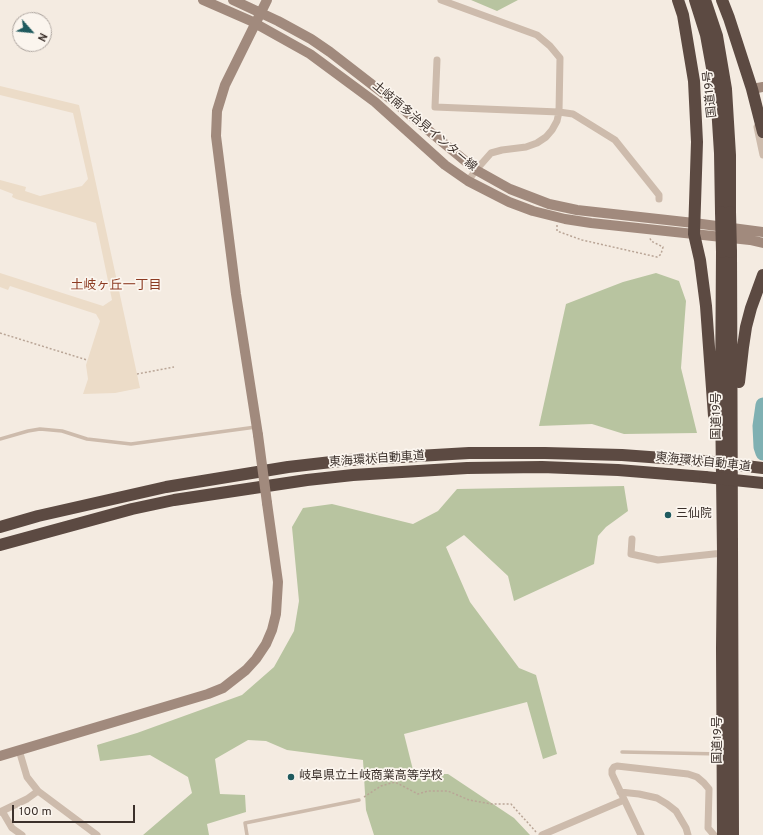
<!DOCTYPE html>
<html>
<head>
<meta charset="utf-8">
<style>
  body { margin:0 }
  #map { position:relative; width:763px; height:835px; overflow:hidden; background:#f4ebe1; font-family:Overpass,sans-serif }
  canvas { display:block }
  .north { position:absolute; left:12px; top:12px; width:40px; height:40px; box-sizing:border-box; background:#fbf5ee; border:1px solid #aea6a0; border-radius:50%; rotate:117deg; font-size:11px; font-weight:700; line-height:16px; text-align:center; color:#3b302b }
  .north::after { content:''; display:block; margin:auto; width:14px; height:18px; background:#1f5a5e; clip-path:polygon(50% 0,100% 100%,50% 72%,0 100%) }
  .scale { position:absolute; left:12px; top:805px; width:123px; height:18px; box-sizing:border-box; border:2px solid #3b302b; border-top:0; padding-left:5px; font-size:12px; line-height:14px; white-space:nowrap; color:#3b302b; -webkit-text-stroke:3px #fbf5ee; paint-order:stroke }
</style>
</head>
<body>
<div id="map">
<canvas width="763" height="835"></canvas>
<div class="north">N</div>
<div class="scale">100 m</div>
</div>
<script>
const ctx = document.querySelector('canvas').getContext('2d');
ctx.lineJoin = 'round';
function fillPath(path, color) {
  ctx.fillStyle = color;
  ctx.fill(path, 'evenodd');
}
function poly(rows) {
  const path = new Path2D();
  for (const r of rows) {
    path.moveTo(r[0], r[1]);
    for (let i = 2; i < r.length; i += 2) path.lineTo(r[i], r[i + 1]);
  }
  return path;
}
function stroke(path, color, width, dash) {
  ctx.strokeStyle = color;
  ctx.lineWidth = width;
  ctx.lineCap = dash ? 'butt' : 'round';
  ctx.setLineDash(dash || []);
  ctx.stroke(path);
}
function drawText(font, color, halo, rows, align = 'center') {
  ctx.font = font + ' Overpass,"Noto Sans JP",sans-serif';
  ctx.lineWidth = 3.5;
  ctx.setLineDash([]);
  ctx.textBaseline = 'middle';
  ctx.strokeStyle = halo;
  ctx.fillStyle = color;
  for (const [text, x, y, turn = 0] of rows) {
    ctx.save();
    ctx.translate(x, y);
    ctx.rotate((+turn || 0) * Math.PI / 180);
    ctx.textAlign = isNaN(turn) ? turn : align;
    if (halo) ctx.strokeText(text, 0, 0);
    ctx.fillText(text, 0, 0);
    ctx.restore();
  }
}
fillPath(poly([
  [471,0,518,0,497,11],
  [656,273,679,281,686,301,681,368,697,433,624,434,592,424,539,426,566,304,623,282],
  [624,486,628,511,606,527,598,536,594,564,514,601,508,576,464,535,446,547,470,602,519,668,536,675,557,754,543,759,527,702,404,734,414,774,448,774,514,818,530,835,374,835,366,810,363,760,287,750,266,741,248,740,215,759,220,794,245,795,246,812,207,824,209,835,143,835,192,793,188,777,150,755,100,761,97,745,137,733,242,695,274,667,294,631,299,601,292,527,303,508,332,504,413,524,438,511,457,489]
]), '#b8c4a0');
fillPath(poly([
  [0,86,79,105,140,388,115,393,83,394,88,379,86,365,100,321,96,314,10,286,8,290,0,287,0,273,103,306,112,300,96,223,16,199,12,197,13,194,0,189,0,180,26,187,25,191,40,196,82,186,88,179,73,113,0,95]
]), '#ecdcc8');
stroke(poly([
  [763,405,760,426,761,447,763,453]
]), '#7fb0b2', 15);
stroke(poly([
  [557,225,557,231,582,240,657,257,659,256,661,254,663,247,651,241,650,238],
  [0,333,87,360],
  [137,374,174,367],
  [364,797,381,786,395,782,418,794,428,791,448,791,469,800,492,804,511,804,536,832]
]), '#b9a596', 1.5, [2, 2]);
stroke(poly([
  [0,439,28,431,40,429,62,431,87,439,131,444,256,427],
  [622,752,721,754],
  [247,835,245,823,359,800]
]), '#cdbbac', 3.5);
stroke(poly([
  [441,0,537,35,550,46,560,58,559,112,557,121,552,130,546,137,537,143,526,147,502,150,491,153,476,170,468,181],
  [437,60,435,107,559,112,573,114,615,140,659,195,659,199],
  [757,127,763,155],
  [632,539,631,554,658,560,723,553],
  [19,750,27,777,38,791,97,835],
  [620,792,639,794,657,798,667,804,676,811,686,828,688,835],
  [2,811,12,828,22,835],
  [0,812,27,799,38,791],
  [542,835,624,800],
  [641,835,612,774,612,770,614,767,617,766,688,774,697,777,704,783,709,789,708,828,714,835]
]), '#cdbbac', 7);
stroke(poly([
  [203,0,251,21,310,54,375,102,445,165,468,181,509,202,533,211,565,219,591,223,750,240,763,243],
  [233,0,278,21,311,39,330,52,392,100,476,170,510,189,549,204,577,210,694,223,763,232],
  [752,89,763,87],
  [258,435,236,294,216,136,217,111,225,85,267,0],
  [0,756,208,694,223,688,246,670,256,659,266,644,272,630,276,614,278,582,267,503]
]), '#a18a7d', 10);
stroke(poly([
  [678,0,683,15,694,81,697,142,694,234,700,260,706,306,714,416],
  [695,0,706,35,716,90,720,153,721,212],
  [705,0,717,36,726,89,730,155,730,212],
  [722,0,729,18,752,89,763,132],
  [722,252,721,400,723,553,722,648,723,835],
  [731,252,733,835],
  [739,382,743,347,746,327,751,308,763,275],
  [0,527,38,516,166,487,288,467,349,460,469,453,545,453,622,455,704,461],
  [0,545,132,509,174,500,307,480,353,475,467,468,542,467,618,470,705,477]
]), '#5c4a42', 12);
stroke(poly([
  [258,435,267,503]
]), '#a18a7d', 10);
stroke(poly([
  [721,212,722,252],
  [730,212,731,252],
  [704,461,763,468],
  [705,477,763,483]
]), '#5c4a42', 12);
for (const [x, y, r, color] of [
  [668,515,4,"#1f5a5e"],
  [291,777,4,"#1f5a5e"]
]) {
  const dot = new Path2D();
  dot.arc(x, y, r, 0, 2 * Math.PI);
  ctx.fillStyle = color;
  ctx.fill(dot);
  stroke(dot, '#fbf5ee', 1.5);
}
drawText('12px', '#3b302b', '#fbf5ee', [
  ["国道19号",711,94,-96],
  ["土岐南多治見インター線",424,127,40],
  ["国道19号",718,416,-90],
  ["東海環状自動車道",377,460,-4],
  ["東海環状自動車道",703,463,6],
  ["国道19号",719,740,-90]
]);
drawText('12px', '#3b302b', '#fbf5ee', [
  ["三仙院",676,515],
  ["岐阜県立土岐商業高等学校",299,777]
], 'left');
drawText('13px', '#8c3b22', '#fbf5ee', [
  ["土岐ヶ丘一丁目",116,286]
]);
</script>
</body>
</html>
